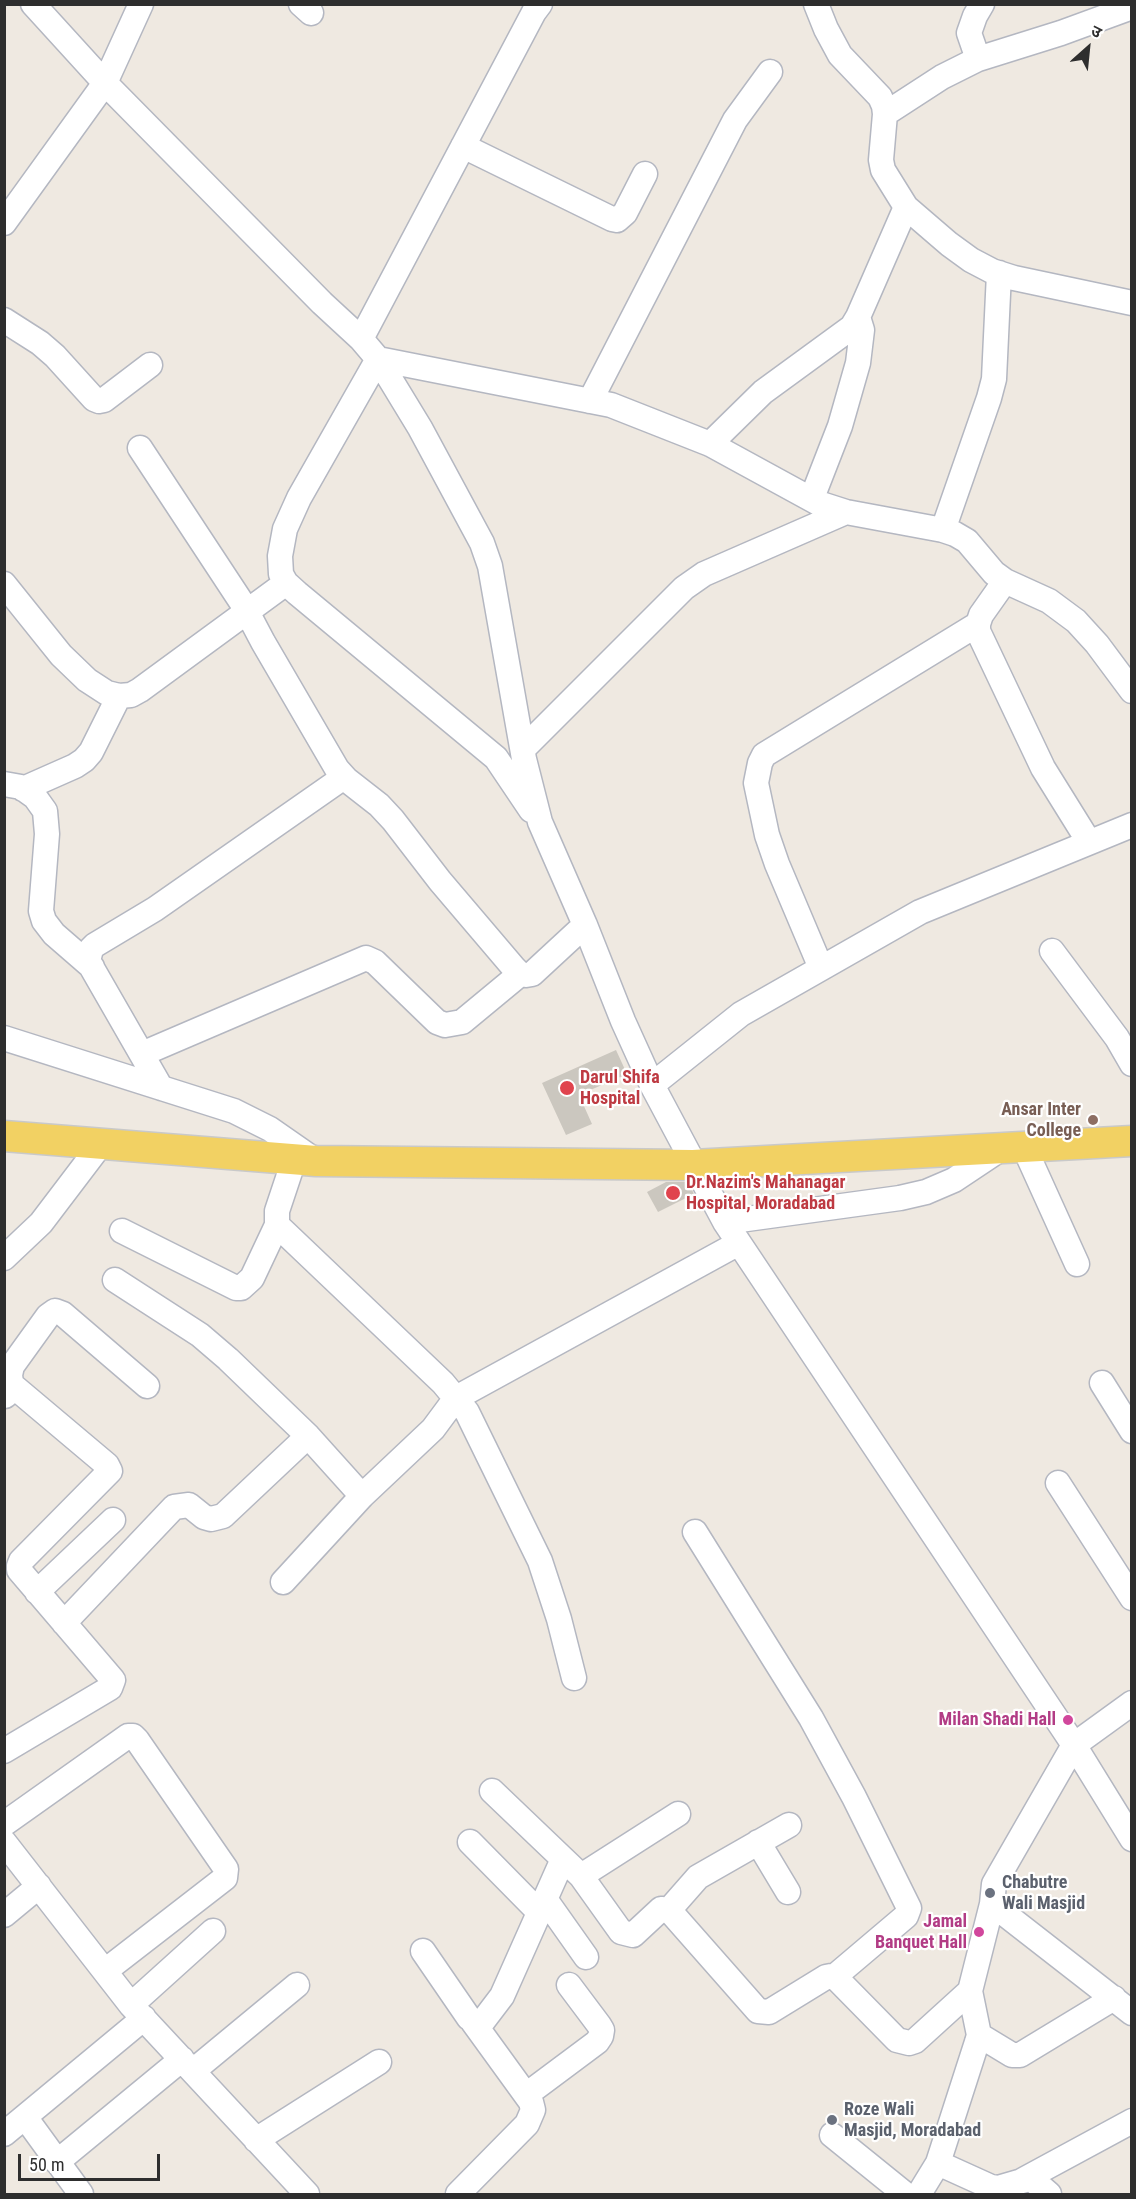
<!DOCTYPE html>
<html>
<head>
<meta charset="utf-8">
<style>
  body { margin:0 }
  #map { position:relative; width:1136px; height:2199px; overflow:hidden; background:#efe9e1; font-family:"Roboto Condensed","Noto Sans Devanagari",sans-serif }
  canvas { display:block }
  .frame { position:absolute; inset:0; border:6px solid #2e2e2e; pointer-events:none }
  .north { position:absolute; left:1058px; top:18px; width:60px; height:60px; -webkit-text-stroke:4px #fff; paint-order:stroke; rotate:27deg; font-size:16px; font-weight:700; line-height:24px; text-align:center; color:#2e2e2e }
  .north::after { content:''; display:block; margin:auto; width:21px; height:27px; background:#2e2e2e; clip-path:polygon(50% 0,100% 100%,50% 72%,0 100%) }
  .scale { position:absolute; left:18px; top:2154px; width:142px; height:27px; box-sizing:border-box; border:3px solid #2e2e2e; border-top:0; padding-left:8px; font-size:18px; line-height:21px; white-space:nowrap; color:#2e2e2e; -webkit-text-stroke:4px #fff; paint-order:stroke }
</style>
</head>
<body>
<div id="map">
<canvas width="1136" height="2199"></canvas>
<div class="frame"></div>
<div class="north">उ</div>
<div class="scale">50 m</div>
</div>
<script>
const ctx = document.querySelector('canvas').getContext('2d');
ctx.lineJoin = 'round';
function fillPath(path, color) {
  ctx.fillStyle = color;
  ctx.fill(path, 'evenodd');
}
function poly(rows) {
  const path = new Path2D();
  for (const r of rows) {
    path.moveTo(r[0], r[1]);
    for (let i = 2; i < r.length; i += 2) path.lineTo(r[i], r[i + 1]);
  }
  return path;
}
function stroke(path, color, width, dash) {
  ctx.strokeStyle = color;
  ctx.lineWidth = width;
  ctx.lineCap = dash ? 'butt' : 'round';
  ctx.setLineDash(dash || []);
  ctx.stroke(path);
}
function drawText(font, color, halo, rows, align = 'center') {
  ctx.font = font + ' "Roboto Condensed",sans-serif';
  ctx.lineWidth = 4.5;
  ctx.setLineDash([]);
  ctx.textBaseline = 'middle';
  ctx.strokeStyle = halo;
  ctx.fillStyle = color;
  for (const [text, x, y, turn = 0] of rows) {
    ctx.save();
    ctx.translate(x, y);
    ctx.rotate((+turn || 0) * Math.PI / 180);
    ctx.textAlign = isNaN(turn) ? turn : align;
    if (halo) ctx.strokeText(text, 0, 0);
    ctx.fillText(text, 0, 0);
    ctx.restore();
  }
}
fillPath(poly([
  [616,1050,627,1074,579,1095,592,1124,566,1135,542,1083],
  [666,1182,688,1182,694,1194,658,1212,647,1192]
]), '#cbc7bf');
const minor = poly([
  [33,4,105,83,322,303,361,339,378,359,420,428,482,543,490,566,524,759,540,822,585,925,623,1021,652,1085,725,1222,1074,1745,1132,1839],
  [301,4,311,13],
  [816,4,826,29,840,55,880,97,884,106,885,114,881,160,883,170,906,207,949,244,971,260,992,271,1014,278,1132,303],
  [978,59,969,33,975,16,982,4],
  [885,114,942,77,978,59,1061,33,1132,7],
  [463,146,612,219,617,220,625,213,645,174],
  [4,223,105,83,141,4],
  [4,320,40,343,55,356,94,399,99,401,104,400,150,365],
  [361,339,534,12,540,4],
  [590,401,735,120,770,72],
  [710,444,763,392,852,327,858,317,906,207],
  [140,448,244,606,263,642,337,769,347,780,379,805,393,820,440,881,514,968,520,974,526,975,532,974,585,925],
  [812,498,840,426,858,363,862,330,858,317],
  [943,530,989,398,994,379,999,273],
  [1005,581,981,615,978,624,978,631,1043,768,1089,842],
  [4,584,61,655,87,680,107,693,119,696,131,695,140,690,286,583],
  [523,749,684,588,704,574,846,512],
  [4,784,21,787,35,797,45,811,47,834,41,911,44,921,54,934,92,967],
  [23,789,75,766,84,760,91,752,119,696],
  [531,810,496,758,297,593,286,583,281,574,280,556,285,529,299,498,378,359,611,405,710,444,818,503,846,512,943,530,955,534,967,541,994,573,1005,581,1049,601,1076,621,1097,644,1132,691],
  [1052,951,1117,1038,1132,1064],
  [821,968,777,864,767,835,756,783,760,763,764,755,978,624],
  [4,1038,234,1111,270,1129,316,1161],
  [142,1054,366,958,375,962,437,1022,445,1025,462,1022,520,974],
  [652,1085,741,1014,920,912,1132,825],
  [161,1088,88,961,91,949,95,945,155,909,344,777],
  [1024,1147,1077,1264],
  [294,1160,277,1211,277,1225,443,1383,467,1412,540,1561,559,1619,574,1678],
  [725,1222,900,1198,926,1192,954,1180,1002,1148],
  [122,1231,236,1288,241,1288,252,1278,277,1225],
  [4,1258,41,1223,101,1144],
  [115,1280,200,1335,228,1359,308,1436,362,1496],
  [1102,1383,1132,1431],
  [5,1396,12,1390,10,1375,12,1366,48,1316,55,1311,63,1314,147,1386],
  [1058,1483,1132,1598],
  [695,1532,811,1718,854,1797,909,1908,906,1916,834,1977],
  [283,1582,362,1496,433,1429,456,1398,739,1243],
  [37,1592,113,1520],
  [64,1623,174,1507,189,1505,204,1517,211,1519,223,1516,308,1436],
  [4,1751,110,1688,113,1680,19,1570,19,1566,21,1561,110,1471,107,1465,12,1385],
  [492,1791,581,1876,621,1932,633,1935,661,1909,669,1910,758,2011,769,2012,826,1977,831,1976,837,1979,897,2040,909,2043,915,2041,970,1991],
  [4,1824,128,1736,133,1736,137,1740,226,1869,225,1878,105,1971],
  [4,1842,131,2005,307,2194],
  [470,1842,539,1912],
  [758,1842,788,1892],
  [581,1876,678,1814],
  [545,1899,586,1957],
  [992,1904,1132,2013],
  [669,1910,698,1877,789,1825],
  [4,1915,39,1886],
  [423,1951,469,2018,479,2023,483,2021,502,1996,563,1859],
  [131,2005,213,1931],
  [979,2035,1012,2055,1020,2055,1114,1998],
  [193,2071,297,1985],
  [526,2095,597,2042,601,2036,602,2030,599,2025,569,1985],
  [25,2117,81,2194],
  [4,2134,144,2018],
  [832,2135,905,2194],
  [256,2140,379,2062],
  [57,2162,182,2059],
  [938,2163,991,2187,998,2188,1029,2179,1034,2181,1049,2194],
  [1023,2180,1132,2121],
  [458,2194,527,2124,533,2110,531,2102,473,2022],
  [919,2194,938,2163,977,2042,979,2035,970,1991,992,1904,994,1884,1074,1745,1132,1703]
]);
const major = poly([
  [4,1136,316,1161,693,1165,1132,1141]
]);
stroke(minor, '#b4b7c1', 27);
stroke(major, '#c9c9c9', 33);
stroke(minor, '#fff', 24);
stroke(major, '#f2d163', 30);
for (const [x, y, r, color] of [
  [567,1088,8,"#e0444e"],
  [1093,1120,6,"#8d6e63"],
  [673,1193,8,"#e0444e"],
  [1068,1720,6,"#d1479c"],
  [990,1893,6,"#6b7280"],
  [979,1932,6,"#d1479c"],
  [832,2120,6,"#6b7280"]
]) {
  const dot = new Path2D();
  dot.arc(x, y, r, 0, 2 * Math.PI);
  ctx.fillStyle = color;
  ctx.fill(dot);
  stroke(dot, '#fff', 2);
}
drawText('bold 18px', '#be3a42', '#fff', [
  ["Darul Shifa",580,1078],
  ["Hospital",580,1099],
  ["Dr.Nazim's Mahanagar",686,1183],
  ["Hospital, Moradabad",686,1204]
], 'left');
drawText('bold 18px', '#785e54', '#fff', [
  ["Ansar Inter",1081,1110],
  ["College",1081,1131]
], 'right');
drawText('bold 18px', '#b23c85', '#fff', [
  ["Milan Shadi Hall",1056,1720],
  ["Jamal",967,1922],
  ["Banquet Hall",967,1943]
], 'right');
drawText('bold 18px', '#5b616d', '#fff', [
  ["Chabutre",1002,1883],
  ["Wali Masjid",1002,1904],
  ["Roze Wali",844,2110],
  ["Masjid, Moradabad",844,2131]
], 'left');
</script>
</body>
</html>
